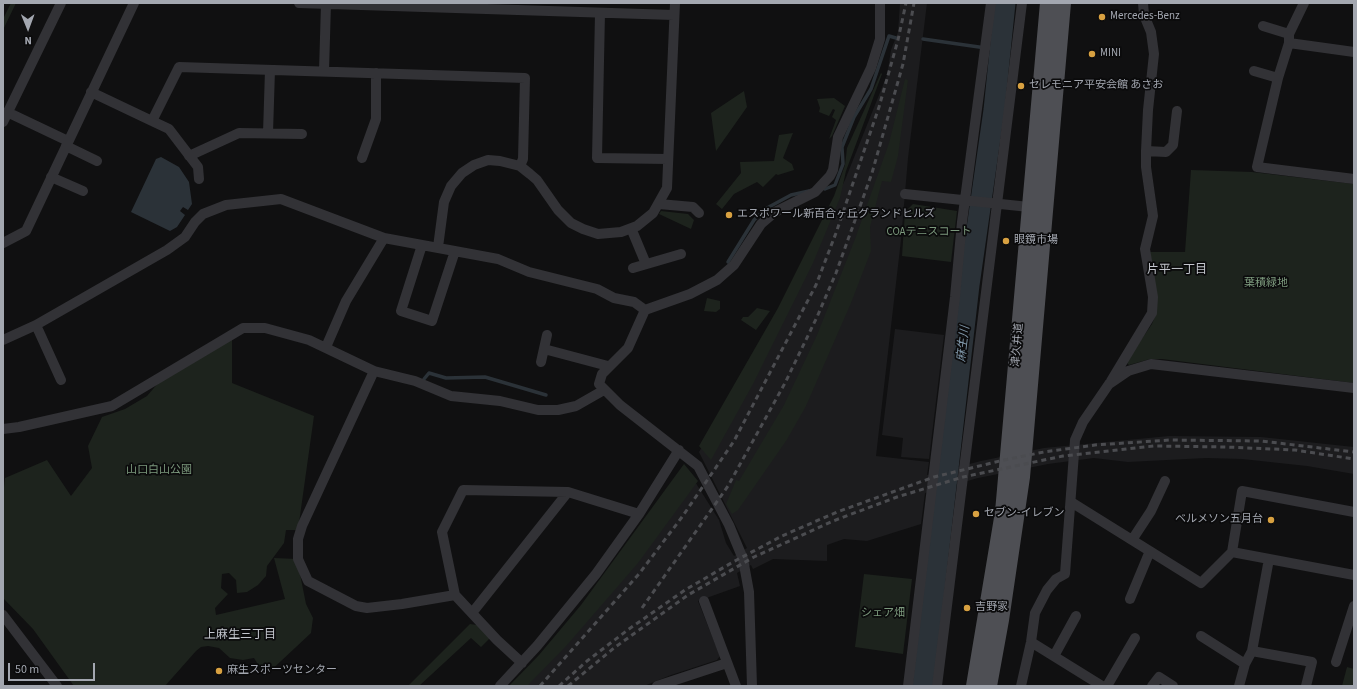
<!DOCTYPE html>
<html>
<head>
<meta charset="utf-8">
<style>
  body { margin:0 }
  #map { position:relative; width:1357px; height:689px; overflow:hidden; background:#101011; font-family:"Source Sans 3",sans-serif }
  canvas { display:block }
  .frame { position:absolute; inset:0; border:4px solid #a3a7b0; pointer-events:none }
  .north { position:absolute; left:8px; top:8px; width:40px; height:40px; -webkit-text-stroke:3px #0b0b0c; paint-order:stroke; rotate:179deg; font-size:11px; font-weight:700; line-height:16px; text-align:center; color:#a3a7b0 }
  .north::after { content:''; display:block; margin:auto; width:14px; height:18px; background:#a3a7b0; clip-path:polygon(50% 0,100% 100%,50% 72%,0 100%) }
  .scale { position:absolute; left:8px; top:663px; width:87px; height:18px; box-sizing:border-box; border:2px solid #a3a7b0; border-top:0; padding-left:5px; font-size:12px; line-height:14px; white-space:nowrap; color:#a3a7b0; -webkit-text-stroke:3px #0b0b0c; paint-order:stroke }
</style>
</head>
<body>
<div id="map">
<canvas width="1357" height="689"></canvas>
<div class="frame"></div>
<div class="north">N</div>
<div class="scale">50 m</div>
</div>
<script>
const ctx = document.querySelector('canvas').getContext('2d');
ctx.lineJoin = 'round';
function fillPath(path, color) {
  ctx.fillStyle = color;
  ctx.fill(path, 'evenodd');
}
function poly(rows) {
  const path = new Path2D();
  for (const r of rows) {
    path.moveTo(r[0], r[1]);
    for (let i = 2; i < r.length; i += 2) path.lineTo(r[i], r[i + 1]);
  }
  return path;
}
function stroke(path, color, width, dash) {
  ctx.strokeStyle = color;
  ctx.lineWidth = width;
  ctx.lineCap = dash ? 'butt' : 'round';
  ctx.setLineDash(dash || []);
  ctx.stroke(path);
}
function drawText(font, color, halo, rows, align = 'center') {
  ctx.font = font + ' "Source Sans 3","Noto Sans JP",sans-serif';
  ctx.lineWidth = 3.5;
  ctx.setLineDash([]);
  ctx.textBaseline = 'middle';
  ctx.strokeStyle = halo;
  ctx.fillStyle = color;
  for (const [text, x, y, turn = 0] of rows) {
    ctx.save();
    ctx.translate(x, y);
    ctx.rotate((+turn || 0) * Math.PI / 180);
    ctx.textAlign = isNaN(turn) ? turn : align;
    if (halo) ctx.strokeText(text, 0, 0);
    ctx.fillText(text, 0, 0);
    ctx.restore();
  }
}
fillPath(poly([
  [900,3,927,3,908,158,901,240,876,456,929,462,927,475,981,461,1044,448,1169,436,1261,437,1354,447,1354,474,1307,466,1242,459,1206,458,1128,462,1094,458,1048,464,978,478,925,493,921,524,867,541,844,539,827,545,827,561,773,559,753,569,751,565,737,573,740,586,698,601,720,656,717,660,671,675,644,686,514,686,540,660,687,469,719,520,726,543,734,556,747,548,699,452,797,278,845,180,887,75,891,50,898,32],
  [895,329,944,335,929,459,901,457,903,438,882,435]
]), '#1c1c1e');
fillPath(poly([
  [11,3,16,3,3,30,3,19],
  [881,73,882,74,846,171,840,198,813,263,753,384,711,460,699,446,778,308,834,196,845,165,847,148],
  [905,79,908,80,898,156,891,182,882,181,870,227,871,251,851,303,806,406,786,441,738,510,732,514,726,504,736,480,739,481,784,405,817,335,855,239,889,143],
  [744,91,747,107,716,151,711,113],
  [834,98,845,106,832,136,829,139,836,120,832,117,835,110,833,109,829,116,819,112,820,108,817,99],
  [793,133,783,158,792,164,794,170,778,175,776,174,763,187,757,182,734,194,722,209,716,204,741,173,740,162,774,161,779,135],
  [1191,170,1252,172,1354,184,1354,383,1162,359,1150,359,1129,365,1126,362,1152,324,1156,314,1150,252,1185,252],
  [913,204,957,211,951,262,902,256,905,212],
  [661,211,688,214,694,220,691,229,659,214],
  [707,298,720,301,720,309,716,312,704,311],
  [757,308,770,311,756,330,741,320,743,317,748,317],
  [232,337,232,383,314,416,298,530,286,530,284,543,267,566,266,576,258,585,247,592,237,593,236,580,229,573,222,574,221,588,228,594,215,608,216,615,285,599,274,558,297,559,306,604,313,618,311,633,265,676,254,658,243,660,230,658,219,648,208,646,201,647,196,651,165,686,74,686,33,629,3,598,3,496,5,478,47,460,71,496,92,468,88,446,102,417,125,409,147,396,159,382],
  [684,464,698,481,638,563,567,645,527,686,509,686,539,655,581,605],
  [864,574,912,579,903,654,855,647],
  [470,624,477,625,490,638,481,647,471,638,419,686,408,686],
  [1347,667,1354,669,1354,686,1342,686]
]), '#1d231d');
fillPath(poly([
  [161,157,179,167,189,182,192,204,188,210,183,207,180,211,185,215,177,227,170,231,131,212,156,159]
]), '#2b3238');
stroke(poly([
  [923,39,1000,50],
  [825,189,835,185,843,164,842,147,854,117,871,89,889,36,896,38],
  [728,262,754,220,767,208,791,195,809,191],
  [424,379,429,373,446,378,485,377,546,395]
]), '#2b3238', 3.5);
stroke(poly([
  [923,686,969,285,994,110,1005,3]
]), '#2b3238', 21);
stroke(poly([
  [299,3,674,15],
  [1304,3,1289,34,1289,43,1278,78,1257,167,1354,179],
  [600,13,597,158,668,159],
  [1263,26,1289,34],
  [1289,43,1354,52],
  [324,71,326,4],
  [1254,71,1278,78],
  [91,92,152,121,179,67,525,78,523,159,520,166],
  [7,112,68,141],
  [152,121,169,129,198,167,199,179],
  [3,122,61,3],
  [268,133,270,70],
  [66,146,97,161],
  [1146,151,1166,152,1173,145,1177,111],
  [189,156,239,133,302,134],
  [362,158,376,119,376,73],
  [51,177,83,191],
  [905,194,1029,207],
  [659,204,693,207,699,213],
  [631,228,646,264],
  [3,243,26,231,134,3],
  [422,245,401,311,432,321,455,251],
  [438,247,444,202,451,186,462,173,474,165,488,160,500,161,520,166,530,174,537,180,558,210,571,223,583,229,598,234,621,232,637,226,653,213,667,188,675,3],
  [633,268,681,254],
  [36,325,61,380],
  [3,340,36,325,167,250,185,237,195,222,203,214,226,205,281,199,384,238,498,259,529,272,597,289,614,298,634,302,645,310],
  [326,347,346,301,384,238],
  [544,349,608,366],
  [541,362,547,335],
  [374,371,302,526,298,539,298,559,308,581,356,606,367,608,402,604,455,595],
  [1111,381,1152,313,1153,297,1145,249,1153,216,1146,167,1146,151,1148,110,1154,54,1151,32,1144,15,1143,3],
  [3,429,19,427,112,406,243,328,265,328,309,340,374,371,415,381,451,396,500,401,538,410,558,410,576,406,604,390],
  [1071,502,1201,583,1232,552,1242,491,1354,512],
  [1132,540,1151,511,1165,481],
  [1232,552,1354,575],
  [1130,599,1150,551],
  [704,601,736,686],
  [472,613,568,492],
  [3,615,57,686],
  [1201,636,1245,664],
  [1031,642,1102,686],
  [1252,651,1312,662,1306,686],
  [1054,656,1076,616],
  [1336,662,1354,606],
  [522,663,497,640,455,595,442,532,463,490,568,492,639,514],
  [500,686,537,646,596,574,639,514,679,450],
  [657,686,727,663],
  [752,686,749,592,743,559,729,525,698,466,620,405,599,384,602,374,628,348,645,310,690,294,717,280,734,265,761,224,775,212,815,192,830,176,833,170,838,137,871,68,880,39,880,3],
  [908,686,955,297,962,222,991,3],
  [937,686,1022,3],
  [1021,686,1031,642,1035,613,1047,590,1056,579,1065,574,1075,440,1083,422,1109,384,1128,371,1151,364,1354,388],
  [1107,686,1135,638],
  [1152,686,1159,677,1173,686],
  [1239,686,1245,664,1252,651,1269,559]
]), '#323236', 10);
stroke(poly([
  [974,686,1003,512,1048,3],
  [989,686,1001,620,1022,477,1063,3]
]), '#4e4f54', 16);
stroke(poly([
  [642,608,728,486,785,383,817,317,836,273,872,173,903,64,914,3],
  [540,686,639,574,682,517,734,441,816,285,836,233,879,107,898,40,906,3],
  [559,686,587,661,629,629,685,590,733,562,782,536,837,512,934,477,1004,460,1044,452,1095,445,1170,440,1261,441,1354,452],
  [568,686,614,648,688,595,754,557,833,521,897,497,963,477,1063,456,1154,446,1226,447,1295,450,1354,459]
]), '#4b4c50', 3, [5, 4]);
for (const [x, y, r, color] of [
  [1102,17,4,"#d8a141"],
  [1092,54,4,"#d8a141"],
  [1021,86,4,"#d8a141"],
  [729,215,4,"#d8a141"],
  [1006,241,4,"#d8a141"],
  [976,514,4,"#d8a141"],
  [1271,520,4,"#d8a141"],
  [967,608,4,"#d8a141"],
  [219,671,4,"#d8a141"]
]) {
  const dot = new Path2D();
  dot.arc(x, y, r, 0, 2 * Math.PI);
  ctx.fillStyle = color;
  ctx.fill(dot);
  stroke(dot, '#0b0b0c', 1.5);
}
drawText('11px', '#a3a7b0', '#0b0b0c', [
  ["Mercedes-Benz",1110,17],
  ["MINI",1100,54],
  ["セレモニア平安会館 あさお",1029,86],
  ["エスポワール新百合ヶ丘グランドヒルズ",737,215],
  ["眼鏡市場",1014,241],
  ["セブン-イレブン",984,514],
  ["ベルメソン五月台",1263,520,"right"],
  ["吉野家",975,608],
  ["麻生スポーツセンター",227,671]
], 'left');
drawText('11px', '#7c997d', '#0b0b0c', [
  ["COAテニスコート",929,233],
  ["葉積緑地",1266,284],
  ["山口白山公園",159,471],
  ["シェア畑",883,614]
]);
drawText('11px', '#a3a7b0', '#0b0b0c', [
  ["津久井道",1018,345,-85]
]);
drawText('12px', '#c3c6cd', '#0b0b0c', [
  ["片平一丁目",1177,270],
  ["上麻生三丁目",240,635]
]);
drawText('italic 12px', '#7e95a7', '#0b0b0c', [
  ["麻生川",964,344,-83]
]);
</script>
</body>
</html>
